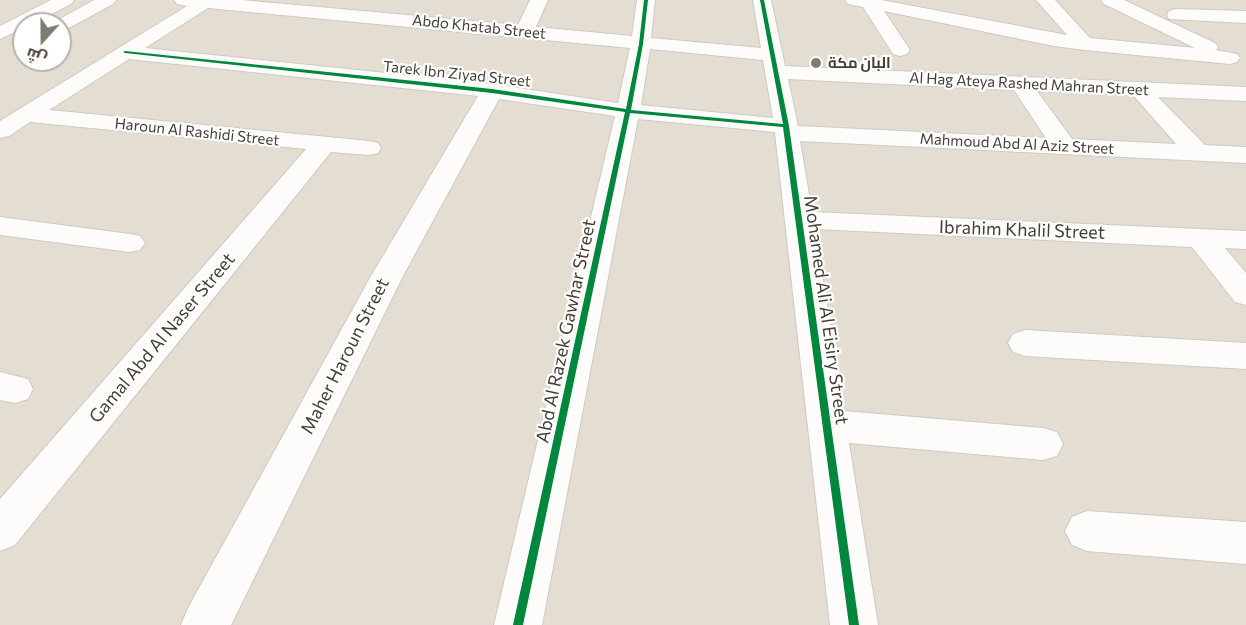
<!DOCTYPE html>
<html>
<head>
<meta charset="utf-8">
<style>
  body { margin:0 }
  #map { position:relative; width:1246px; height:625px; overflow:hidden; background:#efece5; font-family:Commissioner,Cairo,sans-serif }
  canvas { display:block }
  .north { position:absolute; left:12px; top:12px; width:60px; height:60px; box-sizing:border-box; background:#fff; border:2px solid #b4b2ad; border-radius:50%; rotate:201deg; font-size:16px; font-weight:700; line-height:24px; text-align:center; color:#443e32 }
  .north::after { content:''; display:block; margin:auto; width:21px; height:27px; background:#807b71; clip-path:polygon(50% 0,100% 100%,50% 72%,0 100%) }
</style>
</head>
<body>
<div id="map">
<canvas width="1246" height="625"></canvas>
<div class="north">ش</div>
</div>
<script>
const ctx = document.querySelector('canvas').getContext('2d');
ctx.lineJoin = 'round';
function fillPath(path, color) {
  ctx.fillStyle = color;
  ctx.fill(path, 'evenodd');
}
function poly(rows) {
  const path = new Path2D();
  for (const r of rows) {
    path.moveTo(r[0], r[1]);
    for (let i = 2; i < r.length; i += 2) path.lineTo(r[i], r[i + 1]);
  }
  return path;
}
function stroke(path, color, width, dash) {
  ctx.strokeStyle = color;
  ctx.lineWidth = width;
  ctx.lineCap = dash ? 'butt' : 'round';
  ctx.setLineDash(dash || []);
  ctx.stroke(path);
}
function drawText(font, color, halo, rows, align = 'center') {
  ctx.font = font + ' Commissioner,Cairo,sans-serif';
  ctx.lineWidth = 4.5;
  ctx.setLineDash([]);
  ctx.textBaseline = 'middle';
  ctx.strokeStyle = halo;
  ctx.fillStyle = color;
  for (const [text, x, y, turn = 0] of rows) {
    ctx.save();
    ctx.translate(x, y);
    ctx.rotate((+turn || 0) * Math.PI / 180);
    ctx.textAlign = isNaN(turn) ? turn : align;
    if (halo) ctx.strokeText(text, 0, 0);
    ctx.fillText(text, 0, 0);
    ctx.restore();
  }
}
fillPath(poly([
  [0,0,1246,0,1246,625,0,625],
  [24,24,60,24,60,60,24,60]
]), '#e4ded2');
const minor = poly([
  [51,0,74,0,71,4,32,24,24,24,24,28,0,39,0,26,51,0],
  [94,0,116,0,113,4,67,29,60,31,60,24,51,24,94,0],
  [174,0,241,0,518,25,530,0,548,0,536,27,632,36,637,0,655,0,651,38,761,48,753,0,771,0,785,66,1246,87,1246,101,1158,97,1205,145,1246,147,1246,163,800,141,812,212,1246,231,1246,249,1225,248,1246,273,1246,305,1235,302,1192,247,815,229,844,411,1043,428,1057,432,1063,444,1057,456,1043,460,849,443,878,625,830,625,775,132,638,119,542,625,494,625,615,116,499,99,403,276,231,625,181,625,188,608,371,276,478,96,129,59,49,110,369,141,378,143,381,148,378,153,369,155,331,152,15,545,0,551,0,499,306,149,30,122,9,136,0,138,0,121,187,6,177,4,174,0],
  [208,8,524,38,630,48,618,103,492,84,145,48,208,8],
  [650,49,763,60,773,118,641,105,650,49],
  [788,79,1014,90,1046,138,798,126,788,79],
  [1037,91,1133,95,1176,144,1072,139,1037,91],
  [845,0,881,0,1067,35,1036,0,1055,0,1090,38,1195,48,1104,4,1101,0,1124,0,1215,43,1218,47,1216,50,1237,54,1240,58,1237,62,1230,64,1085,50,1054,46,884,11,910,50,907,54,900,56,893,54,863,7,848,4,845,0],
  [1176,9,1246,11,1246,23,1169,19,1167,15,1169,11,1176,9],
  [0,217,130,234,140,236,145,243,140,250,130,252,0,235,0,217],
  [1025,330,1246,343,1246,369,1025,356,1013,352,1008,343,1013,334,1025,330],
  [0,372,28,379,33,389,28,399,15,403,0,400,0,372],
  [1087,511,1246,522,1246,564,1087,551,1072,545,1065,531,1072,517,1087,511]
]);
stroke(minor, '#cdcac3', 2);
fillPath(minor, '#fdfcfb');
fillPath(poly([
  [644,0,648,0,643,44,631,110,783,124,760,0,764,0,789,126,859,625,849,625,783,127,630,113,523,625,513,625,625,112,492,93,125,53,123,52,125,51,492,89,626,109,639,44,644,0]
]), '#00873e');
for (const [x, y, r, color] of [
  [816,63,6,"#807b71"]
]) {
  const dot = new Path2D();
  dot.arc(x, y, r, 0, 2 * Math.PI);
  ctx.fillStyle = color;
  ctx.fill(dot);
  stroke(dot, '#fff', 2);
}
drawText('15px', '#443e32', '#fff', [
  ["Abdo Khatab Street",479,27,6],
  ["Tarek Ibn Ziyad Street",457,74,6],
  ["Al Hag Ateya Rashed Mahran Street",1029,84,3],
  ["Haroun Al Rashidi Street",197,132,6],
  ["Mahmoud Abd Al Aziz Street",1017,144,3]
]);
drawText('bold 15px', '#443e32', '#fff', [
  ["البان مكة",828,63]
], 'left');
drawText('18px', '#443e32', '#fff', [
  ["Ibrahim Khalil Street",1022,230,2],
  ["Mohamed Ali Al Eisiry Street",826,310,82],
  ["Abd Al Razek Gawhar Street",566,331,-78],
  ["Gamal Abd Al Naser Street",162,338,-50],
  ["Maher Haroun Street",345,356,-63]
]);
</script>
</body>
</html>
